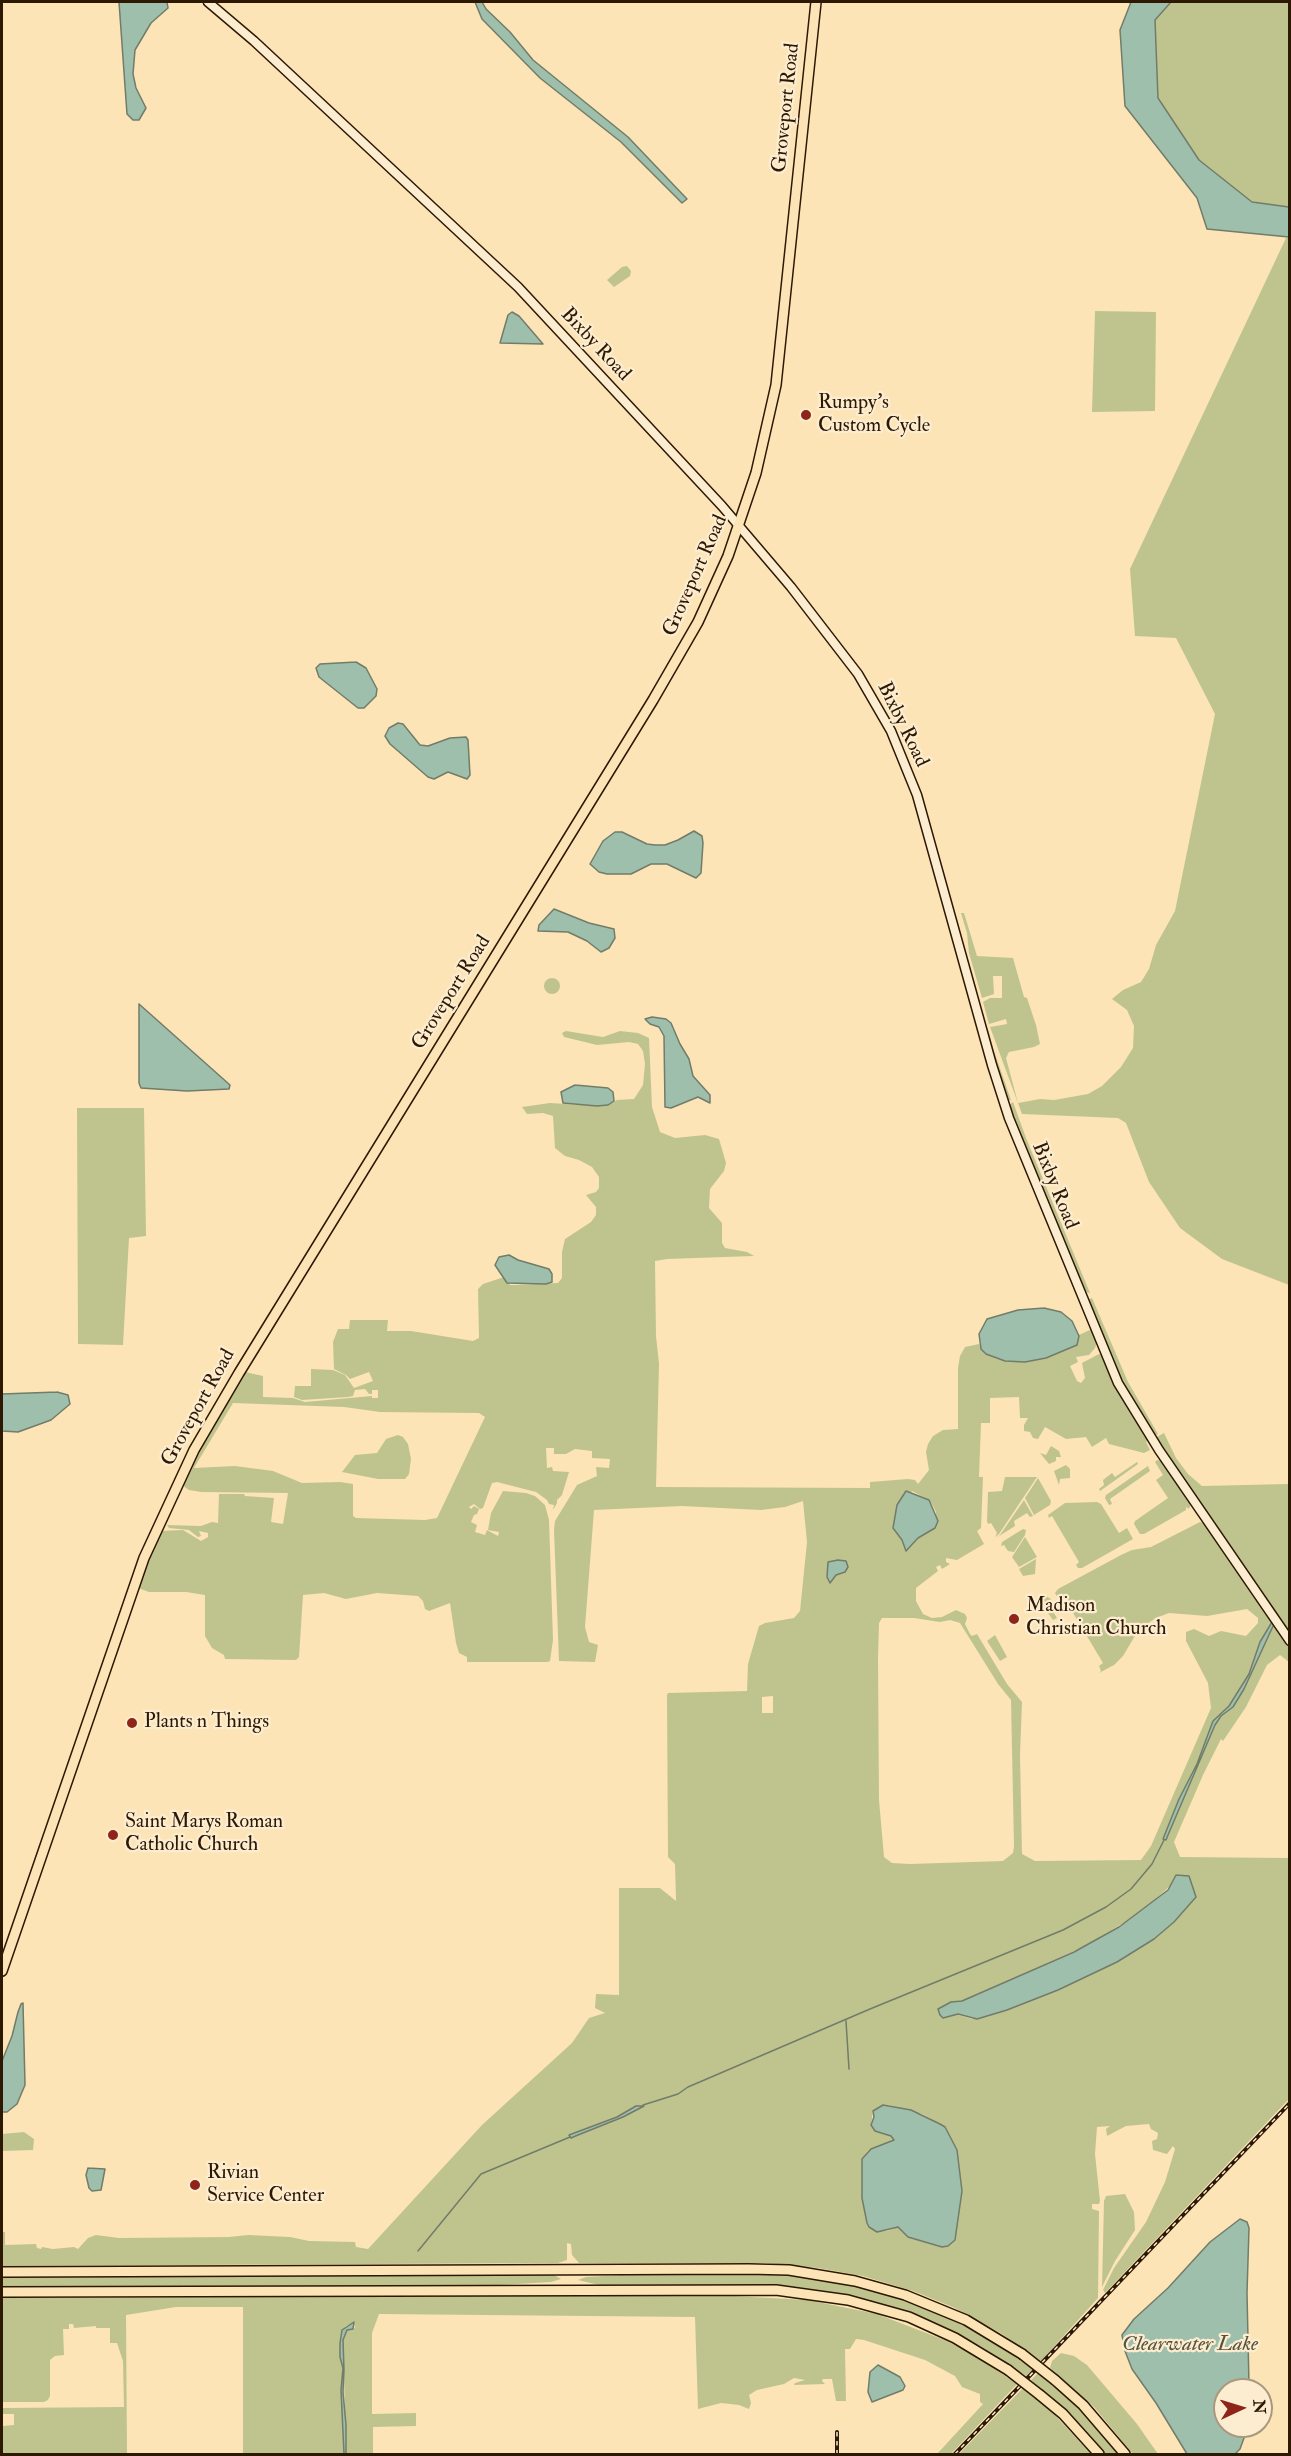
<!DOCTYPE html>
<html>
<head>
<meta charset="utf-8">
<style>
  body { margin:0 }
  #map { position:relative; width:1291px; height:2456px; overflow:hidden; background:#fce4b7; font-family:"IM FELL Double Pica",serif }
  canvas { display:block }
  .frame { position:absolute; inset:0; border:3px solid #2d1803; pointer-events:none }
  .north { position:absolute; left:1213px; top:2378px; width:60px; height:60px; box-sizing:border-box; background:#fdedd0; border:2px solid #aa987e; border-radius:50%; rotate:86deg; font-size:16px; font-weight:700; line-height:24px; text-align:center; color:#2d1803 }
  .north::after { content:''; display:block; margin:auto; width:21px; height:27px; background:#8f2418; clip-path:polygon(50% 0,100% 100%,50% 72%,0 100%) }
</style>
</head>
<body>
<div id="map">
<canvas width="1291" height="2456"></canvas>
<div class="frame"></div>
<div class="north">N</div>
</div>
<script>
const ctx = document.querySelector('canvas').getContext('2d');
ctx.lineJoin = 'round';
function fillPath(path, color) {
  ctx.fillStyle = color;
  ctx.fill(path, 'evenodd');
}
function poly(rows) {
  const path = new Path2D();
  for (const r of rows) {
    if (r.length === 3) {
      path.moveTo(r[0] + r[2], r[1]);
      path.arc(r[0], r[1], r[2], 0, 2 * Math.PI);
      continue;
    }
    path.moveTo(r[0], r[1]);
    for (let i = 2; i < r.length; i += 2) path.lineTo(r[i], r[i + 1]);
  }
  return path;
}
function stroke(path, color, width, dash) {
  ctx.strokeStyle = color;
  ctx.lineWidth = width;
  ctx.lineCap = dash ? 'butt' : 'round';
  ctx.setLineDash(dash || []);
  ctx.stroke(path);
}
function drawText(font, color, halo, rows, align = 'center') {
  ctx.font = font + ' "IM FELL Double Pica",serif';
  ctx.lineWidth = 4.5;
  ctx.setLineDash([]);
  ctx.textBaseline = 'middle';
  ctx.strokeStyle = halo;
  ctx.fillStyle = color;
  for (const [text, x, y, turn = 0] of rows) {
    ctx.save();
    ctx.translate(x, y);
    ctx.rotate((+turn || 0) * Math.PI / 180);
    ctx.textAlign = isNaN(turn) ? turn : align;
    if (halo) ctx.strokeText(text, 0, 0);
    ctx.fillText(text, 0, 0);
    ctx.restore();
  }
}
fillPath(poly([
  [1171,2,1289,2,1289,207,1252,202,1199,160,1158,97,1155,20],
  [1289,237,1290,237,1289,1285,1222,1259,1180,1228,1149,1182,1126,1123,1118,1118,1022,1114,990,1027,1007,1024,1006,1019,989,1024,983,1002,990,998,1002,998,1002,976,993,976,994,994,982,998,969,953,967,933,961,913,964,913,977,956,1013,958,1024,997,1027,998,1036,1025,1040,1044,1034,1047,1009,1052,1006,1058,1018,1103,1040,1099,1054,1100,1088,1094,1102,1086,1121,1067,1133,1048,1134,1026,1127,1010,1112,999,1123,990,1141,982,1149,969,1156,945,1175,911,1215,714,1176,638,1135,636,1130,569,1286,238],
  [627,266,631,271,630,276,614,287,607,280,622,267],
  [1095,311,1156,312,1155,411,1092,412],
  [552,986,8],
  [988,1029,994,1051,1011,1100,1007,1100,997,1069,986,1030],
  [566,1031,603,1037,620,1031,638,1033,649,1038,652,1107,660,1132,675,1138,705,1135,719,1139,726,1163,724,1171,710,1189,709,1208,722,1223,722,1243,725,1248,747,1252,754,1256,667,1259,655,1261,656,1336,659,1364,656,1487,870,1488,870,1482,908,1479,915,1480,918,1484,929,1470,926,1452,928,1444,933,1436,943,1430,958,1429,958,1368,960,1356,965,1347,979,1344,983,1351,995,1358,1009,1362,1030,1361,1046,1358,1075,1346,1079,1335,1092,1329,1097,1342,1095,1348,1089,1355,1076,1357,1078,1362,1070,1366,1077,1381,1081,1383,1085,1378,1082,1363,1099,1354,1102,1355,1129,1411,1148,1440,1146,1442,1150,1450,1144,1453,1109,1444,1106,1438,1092,1447,1086,1437,1066,1439,1045,1427,1038,1439,1033,1438,1030,1432,1024,1431,1024,1425,1028,1418,1020,1418,1019,1397,990,1398,990,1423,981,1423,979,1477,983,1477,981,1528,977,1531,984,1544,957,1560,946,1558,946,1562,950,1564,942,1569,940,1565,936,1567,938,1571,916,1588,916,1601,923,1614,932,1618,942,1617,956,1610,965,1614,967,1618,965,1624,970,1634,972,1636,977,1634,1007,1684,1022,1702,1020,1755,1022,1854,1035,1861,1141,1860,1151,1846,1211,1708,1208,1683,1186,1641,1186,1632,1194,1629,1209,1636,1221,1631,1246,1636,1258,1623,1258,1618,1247,1609,1207,1616,1169,1613,1156,1618,1139,1629,1123,1656,1114,1665,1099,1673,1101,1671,1099,1666,1103,1663,1063,1596,1058,1598,1055,1593,1058,1589,1121,1555,1132,1550,1151,1547,1200,1522,1204,1523,1272,1622,1260,1642,1249,1674,1229,1706,1213,1721,1197,1764,1179,1799,1163,1839,1168,1835,1215,1725,1221,1716,1233,1707,1244,1689,1274,1624,1289,1646,1289,1662,1280,1655,1267,1665,1246,1707,1223,1741,1221,1739,1203,1775,1174,1842,1180,1857,1289,1858,1289,2099,1105,2293,1103,2290,1114,2268,1146,2222,1165,2182,1175,2149,1173,2146,1167,2154,1153,2150,1152,2141,1157,2139,1158,2133,1151,2129,1149,2124,1126,2126,1107,2136,1106,2129,1110,2126,1097,2127,1095,2154,1100,2201,1099,2204,1092,2204,1092,2209,1099,2211,1098,2298,1041,2361,1002,2334,955,2308,913,2291,863,2276,818,2268,766,2263,579,2263,572,2255,571,2244,567,2243,567,2260,558,2263,2,2266,2,2232,5,2232,5,2245,36,2244,37,2248,41,2249,42,2247,53,2249,74,2247,78,2249,88,2238,96,2235,119,2238,229,2237,248,2235,290,2237,309,2241,355,2242,356,2247,368,2249,482,2125,572,2043,589,2018,605,2013,595,2008,596,1994,619,1995,619,1888,660,1888,676,1901,675,1864,668,1857,667,1695,668,1693,747,1691,748,1664,759,1626,765,1623,794,1618,800,1611,807,1542,803,1501,785,1507,761,1510,682,1506,594,1510,585,1627,589,1642,598,1645,595,1662,559,1661,554,1530,555,1521,577,1485,597,1476,596,1467,609,1468,610,1459,592,1458,592,1451,575,1449,566,1454,554,1454,554,1448,546,1448,547,1468,552,1467,553,1471,569,1472,562,1495,557,1500,557,1503,553,1510,554,1505,549,1504,547,1500,536,1492,497,1482,492,1483,483,1508,480,1509,474,1504,469,1507,471,1509,474,1506,479,1509,477,1514,474,1515,471,1522,477,1525,475,1532,485,1535,487,1530,498,1536,499,1532,488,1530,491,1513,503,1491,526,1493,535,1496,545,1505,549,1520,553,1640,550,1661,548,1662,467,1662,467,1657,459,1653,456,1643,450,1603,429,1611,425,1609,423,1601,418,1596,377,1593,346,1599,324,1593,303,1595,299,1657,296,1660,225,1659,224,1655,212,1648,205,1636,205,1595,186,1592,149,1592,138,1588,160,1531,183,1530,201,1541,208,1537,208,1533,199,1531,201,1536,198,1537,189,1530,169,1528,167,1525,201,1526,212,1522,218,1523,219,1494,244,1494,245,1496,274,1498,271,1522,283,1524,288,1493,201,1492,189,1490,182,1485,203,1441,245,1372,263,1376,263,1397,293,1398,305,1402,372,1396,372,1398,378,1398,378,1390,372,1390,372,1394,369,1394,365,1389,355,1390,353,1396,348,1397,302,1400,294,1397,295,1386,311,1386,311,1369,333,1370,345,1375,354,1388,373,1381,369,1372,350,1379,346,1375,334,1369,333,1342,338,1329,349,1329,350,1320,388,1320,387,1331,411,1331,473,1341,479,1338,478,1289,483,1284,504,1277,510,1285,515,1285,558,1283,562,1278,562,1252,565,1239,591,1222,596,1215,596,1207,586,1195,596,1192,599,1188,599,1177,592,1167,579,1160,565,1156,555,1148,553,1116,543,1113,527,1114,522,1107,550,1103,597,1106,608,1105,617,1100,634,1099,643,1085,645,1064,643,1051,638,1044,629,1042,597,1045,564,1037,562,1033],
  [233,1403,344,1407,380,1412,479,1413,485,1417,437,1518,425,1520,356,1518,353,1516,353,1484,340,1482,302,1483,273,1471,235,1466,194,1468],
  [912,1491,929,1500,933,1506,936,1512,935,1528,918,1538,907,1550,894,1522,896,1514],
  [882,1618,914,1618,940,1622,950,1620,960,1623,998,1684,1011,1700,1014,1846,1013,1853,1003,1861,910,1864,892,1863,884,1857,879,1800,878,1659,879,1623],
  [773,1696,773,1713,762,1713,762,1697],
  [1170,1886,1196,1897,1174,1922,1154,1939,1117,1962,1058,1990,983,2017,972,2019,938,2009,951,2002,962,2001,1085,1946,1140,1913],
  [888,2105,922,2114,940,2124,945,2127,957,2150,962,2191,955,2239,948,2246,942,2247,908,2237,898,2227,887,2231,869,2227,867,2222,862,2198,862,2159,868,2151,894,2140,894,2137,875,2131,871,2126,873,2111],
  [636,2106,642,2106,623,2117,570,2137,570,2135,617,2117],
  [1013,1102,1026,1138,1090,1293,1085,1292,1027,1155,1009,1105],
  [77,1108,144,1108,146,1236,129,1238,123,1345,78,1344],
  [1092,1298,1128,1382,1158,1434,1154,1436,1119,1376,1087,1300],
  [1164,1433,1176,1458,1188,1474,1202,1486,1289,1484,1289,1634,1155,1438],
  [398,1435,403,1437,408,1444,411,1459,409,1474,405,1479,378,1479,342,1472,355,1455,377,1453,386,1439],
  [1051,1446,1059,1451,1061,1457,1056,1457,1056,1461,1049,1464,1040,1453,1046,1455],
  [1157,1460,1162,1461,1191,1504,1189,1509,1186,1507,1186,1510,1144,1534,1140,1534,1134,1524,1135,1521,1168,1498,1156,1480,1163,1475,1155,1462],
  [1137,1462,1138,1464,1100,1491,1099,1489,1104,1485,1103,1480,1112,1473,1115,1477],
  [1066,1465,1070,1469,1070,1478,1060,1479,1059,1485,1054,1471],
  [1148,1466,1150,1471,1110,1499,1112,1504,1109,1505,1105,1498,1106,1495],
  [1005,1477,1037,1477,999,1534,995,1537,997,1533,991,1523,988,1524,987,1521,988,1492,1002,1491],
  [1038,1478,1051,1501,1050,1505,1034,1515,1025,1498],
  [1024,1500,1033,1516,1030,1517,1027,1513,1014,1521,1015,1526,996,1538,1000,1535],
  [1097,1502,1101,1504,1119,1533,1127,1528,1133,1539,1082,1568,1078,1568,1076,1565,1079,1562,1052,1516,1049,1518,1048,1515,1065,1503],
  [1023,1529,1026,1530,1025,1535,1014,1552,1008,1551,1004,1545,1001,1546,1002,1542],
  [1025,1537,1037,1557,1019,1567,1012,1557],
  [1036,1559,1035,1574,1023,1576,1019,1569],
  [1046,1596,1051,1599,1048,1604,1057,1618,1053,1620,1041,1603],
  [995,1635,1007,1657,1000,1661,987,1641],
  [24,2132,34,2139,33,2150,2,2151,2,2134],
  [1125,2194,1134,2212,1135,2230,1115,2261,1102,2287,1104,2201,1106,2196],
  [536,2273,554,2275,561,2279,551,2282,483,2286,2,2288,2,2276],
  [660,2273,772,2274,800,2276,858,2286,908,2301,952,2319,985,2336,1033,2369,1026,2376,982,2347,948,2330,900,2310,849,2296,776,2286,599,2285,578,2280,586,2277],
  [714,2295,808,2300,877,2314,947,2341,977,2357,1017,2384,951,2454,937,2454,983,2404,980,2402,980,2394,962,2387,955,2376,925,2360,864,2340,856,2339,850,2349,845,2349,846,2401,836,2401,832,2379,823,2379,822,2381,825,2384,794,2385,795,2383,805,2380,794,2378,784,2384,757,2390,749,2395,751,2403,749,2409,739,2405,721,2403,698,2409,695,2317,379,2314,372,2333,372,2414,416,2413,416,2426,373,2427,373,2454,346,2454,343,2340,347,2330,355,2328,354,2323,346,2326,341,2332,340,2343,340,2357,343,2368,341,2390,344,2454,243,2454,243,2307,176,2307,126,2315,127,2454,2,2454,2,2426,14,2425,14,2414,2,2414,2,2408,124,2407,123,2361,117,2343,110,2343,110,2328,96,2328,96,2326,74,2328,73,2324,69,2324,69,2329,63,2329,64,2355,55,2356,50,2360,50,2396,48,2400,44,2402,2,2402,2,2298],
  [1061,2353,1074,2356,1087,2365,1137,2424,1158,2454,1133,2454,1094,2407,1050,2368,1052,2361],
  [1038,2373,1086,2415,1120,2454,1105,2454,1079,2425,1031,2380],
  [1023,2388,1052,2412,1091,2454,1054,2454,1051,2453,1046,2454,959,2454]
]), '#bfc48e');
const water = poly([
  [119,2,167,2,168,8,151,23,135,50,133,74,136,88,146,108,139,120,133,120,127,114,119,2],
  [475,2,482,2,486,9,510,32,533,60,628,137,687,199,682,203,621,142,540,78,482,19,475,2],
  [1131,2,1171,2,1155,20,1158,98,1199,160,1252,202,1289,207,1289,237,1207,229,1197,198,1125,106,1120,30,1131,2],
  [512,312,519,316,543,344,500,343,508,315,512,312],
  [356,662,366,668,377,689,376,696,364,708,358,708,319,677,316,668,320,664,356,662],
  [398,723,403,724,420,745,428,746,450,738,466,737,468,740,470,775,467,779,448,772,434,779,428,777,390,744,385,736,389,728,398,723],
  [694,831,702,836,703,843,701,873,696,878,667,864,651,864,631,874,607,874,599,872,590,864,603,841,615,832,622,832,647,844,655,845,665,845,678,840,694,831],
  [554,909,589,923,614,929,615,938,609,948,601,952,587,941,568,932,538,931,539,925,554,909],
  [139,1004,230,1085,229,1089,187,1091,141,1088,139,1083,139,1004],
  [652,1017,666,1019,671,1023,680,1044,689,1059,693,1076,710,1095,710,1103,698,1097,671,1108,665,1107,664,1036,659,1027,650,1024,645,1019,652,1017],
  [575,1085,608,1088,613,1092,614,1101,608,1105,597,1106,563,1103,561,1092,575,1085],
  [509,1255,518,1260,549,1269,552,1274,552,1282,546,1284,507,1283,495,1265,499,1257,509,1255],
  [1044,1308,1061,1312,1072,1321,1079,1336,1077,1345,1046,1358,1025,1362,1005,1361,986,1354,981,1349,979,1334,987,1319,1018,1310,1044,1308],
  [57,1392,68,1395,70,1404,51,1420,18,1432,2,1431,2,1394,57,1392],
  [906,1491,929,1500,938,1521,935,1528,918,1538,906,1551,902,1540,893,1528,897,1505,906,1491],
  [838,1560,846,1561,848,1567,845,1572,836,1575,830,1583,827,1577,828,1562,838,1560],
  [1272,1622,1274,1624,1244,1689,1233,1707,1221,1716,1215,1725,1168,1835,1166,1840,1163,1839,1179,1799,1197,1764,1213,1721,1229,1706,1249,1674,1260,1642,1272,1622],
  [1176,1875,1189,1876,1196,1897,1174,1922,1154,1939,1117,1962,1058,1990,1007,2010,977,2019,958,2014,943,2018,940,2015,938,2009,951,2002,962,2001,1074,1952,1119,1927,1168,1890,1176,1875],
  [23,2003,25,2085,17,2104,7,2112,2,2112,2,2061,12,2036,18,2012,21,2004,23,2003],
  [883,2105,911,2110,940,2124,945,2127,957,2150,962,2191,955,2240,948,2246,942,2247,908,2237,898,2227,877,2232,869,2227,867,2223,862,2198,862,2159,871,2149,894,2140,891,2136,875,2131,871,2125,874,2117,873,2111,883,2105],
  [636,2106,644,2106,623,2117,578,2135,571,2138,569,2135,617,2117,636,2106],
  [88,2168,105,2169,101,2190,92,2191,89,2188,86,2175,88,2168],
  [1240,2219,1247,2222,1249,2228,1247,2293,1249,2385,1247,2390,1225,2390,1225,2426,1245,2426,1244,2438,1240,2449,1235,2454,1187,2454,1156,2403,1132,2369,1125,2351,1122,2335,1134,2319,1168,2288,1210,2242,1240,2219],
  [354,2322,353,2329,347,2330,343,2340,344,2370,343,2392,346,2425,346,2454,344,2454,341,2390,343,2368,340,2357,340,2343,342,2330,354,2322],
  [878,2365,900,2377,905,2386,903,2390,872,2402,868,2392,870,2372,878,2365]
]);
fillPath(water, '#9fbfad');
stroke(water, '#717c69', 1.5);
stroke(poly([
  [846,2021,849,2069],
  [643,2105,678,2094,688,2087,870,2009,1063,1930,1106,1907,1131,1889,1152,1864,1164,1840],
  [418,2251,481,2174,570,2137]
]), '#717c69', 1.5);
const secondary = poly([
  [208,2,254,41,518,287,722,506,791,587,858,674,891,731,917,795,992,1065,1009,1118,1118,1383,1159,1450,1290,1641]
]);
const primary = poly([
  [2,1971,144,1558,194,1450,239,1373,653,700,698,622,728,556,756,473,776,385,816,2],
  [2,2272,749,2269,789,2270,855,2281,905,2295,966,2320,1022,2354],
  [2,2292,776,2290,848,2300,909,2317,955,2338,1008,2370],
  [1055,2380,1083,2405,1125,2454],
  [1040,2395,1063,2414,1099,2454]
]);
stroke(secondary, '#2d1803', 11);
stroke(primary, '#2d1803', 12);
stroke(secondary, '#fdedd0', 8);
stroke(primary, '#fce4b7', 9);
const rail = poly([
  [837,2432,837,2454],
  [955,2454,1290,2103]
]);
stroke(rail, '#2d1803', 4);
stroke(rail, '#fdedd0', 1.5, [4.5]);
const primaryBridge = poly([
  [1022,2354,1055,2380],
  [1008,2370,1040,2395]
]);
stroke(primaryBridge, '#2d1803', 12, []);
stroke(primaryBridge, '#fce4b7', 9);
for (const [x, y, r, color] of [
  [806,415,6,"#8f2418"],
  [1014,1619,6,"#8f2418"],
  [132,1723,6,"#8f2418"],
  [113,1835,6,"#8f2418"],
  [195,2185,6,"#8f2418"]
]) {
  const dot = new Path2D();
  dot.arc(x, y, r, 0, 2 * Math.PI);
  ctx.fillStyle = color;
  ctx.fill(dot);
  stroke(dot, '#fdedd0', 2);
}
drawText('20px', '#2d1803', '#fdedd0', [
  ["Groveport Road",787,108,-84],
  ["Bixby Road",595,345,47],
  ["Groveport Road",696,576,-66],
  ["Bixby Road",902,725,64],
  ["Groveport Road",452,993,-58],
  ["Bixby Road",1054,1186,68],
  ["Groveport Road",199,1408,-61]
]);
drawText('20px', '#2d1803', '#fdedd0', [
  ["Rumpy's",818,404],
  ["Custom Cycle",818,427],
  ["Madison",1026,1607],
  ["Christian Church",1026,1630],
  ["Plants n Things",144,1723],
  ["Saint Marys Roman",125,1823],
  ["Catholic Church",125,1846],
  ["Rivian",207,2174],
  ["Service Center",207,2197]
], 'left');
drawText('italic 21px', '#55523e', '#fdedd0', [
  ["Clearwater Lake",1190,2345]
]);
</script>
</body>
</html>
